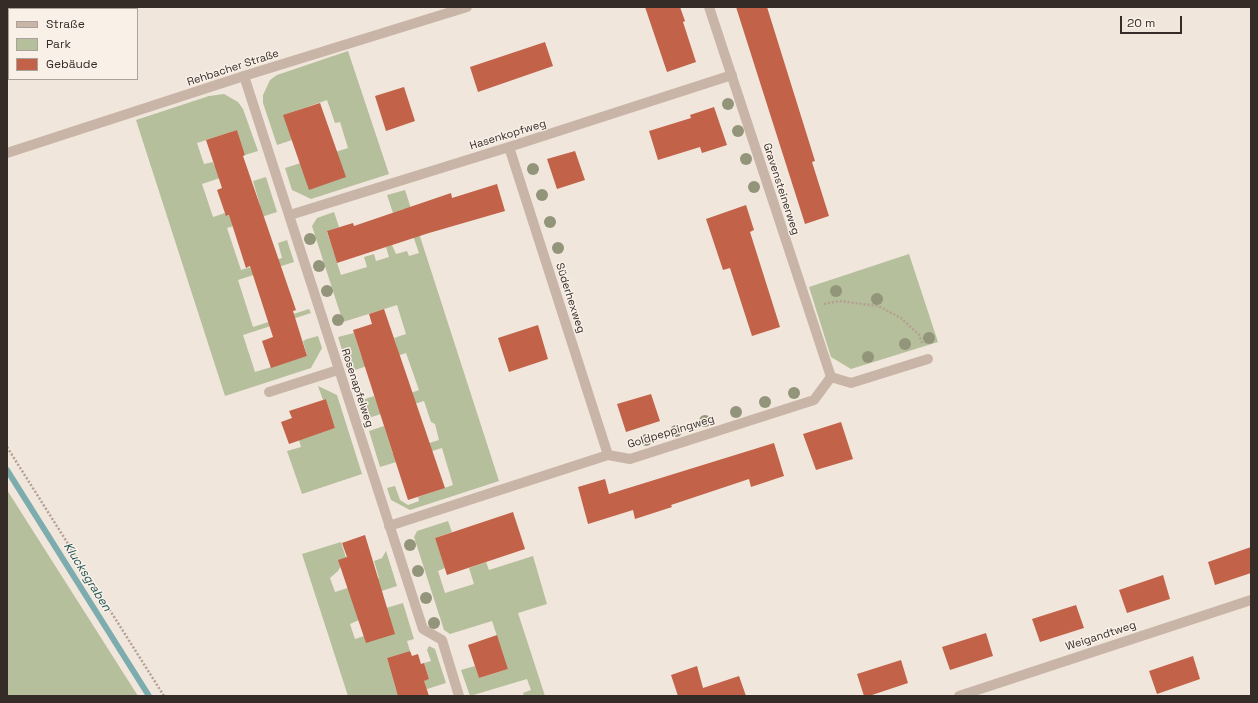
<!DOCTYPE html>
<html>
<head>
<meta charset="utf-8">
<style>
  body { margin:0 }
  #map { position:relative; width:1258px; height:703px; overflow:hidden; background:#f1e6db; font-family:"Space Grotesk",sans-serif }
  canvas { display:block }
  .frame { position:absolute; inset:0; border:8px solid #352c28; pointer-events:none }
  .legend { position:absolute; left:8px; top:8px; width:130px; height:72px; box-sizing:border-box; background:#f9f0e8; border:1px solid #aba29b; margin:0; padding:5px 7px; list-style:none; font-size:12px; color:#352c28 }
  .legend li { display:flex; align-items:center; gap:8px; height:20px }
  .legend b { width:20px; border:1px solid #aba29b }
  .scale { position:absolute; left:1120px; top:16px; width:62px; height:18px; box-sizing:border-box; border:2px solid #352c28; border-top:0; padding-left:5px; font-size:12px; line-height:14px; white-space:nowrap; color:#352c28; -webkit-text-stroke:3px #f9f0e8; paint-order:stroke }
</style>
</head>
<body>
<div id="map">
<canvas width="1258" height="703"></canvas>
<div class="frame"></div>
<ul class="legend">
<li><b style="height:5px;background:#c8b5a8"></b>Straße</li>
<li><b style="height:11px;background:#b5bf9c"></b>Park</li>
<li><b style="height:11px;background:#c16249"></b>Gebäude</li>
</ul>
<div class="scale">20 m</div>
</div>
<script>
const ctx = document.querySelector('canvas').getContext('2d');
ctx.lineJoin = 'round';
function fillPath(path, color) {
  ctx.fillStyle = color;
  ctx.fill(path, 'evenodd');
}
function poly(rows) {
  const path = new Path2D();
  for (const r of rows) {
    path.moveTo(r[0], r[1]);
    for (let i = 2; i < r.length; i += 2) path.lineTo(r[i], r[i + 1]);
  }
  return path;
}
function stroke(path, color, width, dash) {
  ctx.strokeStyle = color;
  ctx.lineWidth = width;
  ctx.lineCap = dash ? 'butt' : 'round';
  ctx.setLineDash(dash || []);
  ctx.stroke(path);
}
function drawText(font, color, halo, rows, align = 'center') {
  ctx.font = font + ' "Space Grotesk",sans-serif';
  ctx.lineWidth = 3;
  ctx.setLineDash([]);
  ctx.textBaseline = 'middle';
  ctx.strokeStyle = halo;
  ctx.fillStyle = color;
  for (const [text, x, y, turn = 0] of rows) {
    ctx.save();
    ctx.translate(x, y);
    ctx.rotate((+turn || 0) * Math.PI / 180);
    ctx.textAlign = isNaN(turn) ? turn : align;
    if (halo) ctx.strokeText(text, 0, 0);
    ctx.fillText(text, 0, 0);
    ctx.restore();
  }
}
fillPath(poly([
  [348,51,389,174,311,199,292,190,285,168,348,148,340,122,335,123,327,100,284,115,292,140,277,145,263,103,263,95,270,80,277,75],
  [224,94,238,102,243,109,258,151,245,155,237,130,197,143,204,164,213,162,214,165,221,163,226,176,202,184,213,217,225,213,227,216,260,205,253,181,266,177,277,212,227,228,241,270,282,258,278,243,287,240,294,262,238,280,253,327,309,309,311,313,243,335,255,372,307,356,303,341,307,339,318,336,322,348,311,368,225,396,136,120,209,96],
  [405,190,499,481,410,510,391,500,387,488,395,486,400,500,408,505,419,501,418,497,453,485,442,448,380,467,369,431,384,426,393,454,439,440,435,424,431,422,424,401,365,419,359,401,374,396,378,405,419,390,406,353,349,372,338,337,354,333,362,358,397,347,394,338,406,334,397,305,343,322,312,226,317,218,334,212,339,227,327,232,341,275,367,267,364,257,374,254,376,261,389,257,386,247,392,245,396,254,407,251,409,256,419,253,404,209,393,213,387,195],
  [909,254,938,342,851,369,831,357,809,287],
  [318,386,337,395,362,474,302,494,287,451,301,447,299,440,335,428,326,399,323,400],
  [7,490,138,696,7,696],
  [448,521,452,532,435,538,445,568,438,571,445,593,474,584,469,568,486,562,489,570,533,556,547,604,518,613,545,696,524,696,523,693,531,690,527,679,470,696,461,670,475,666,479,678,508,669,492,621,450,634,444,630,414,537,417,531],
  [341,542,346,558,338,571,330,578,335,592,379,578,374,561,382,558,386,551,397,586,360,598,359,620,350,624,355,639,364,636,386,608,403,603,414,639,407,641,410,651,387,658,396,689,429,679,424,663,431,661,427,650,429,646,435,649,446,683,405,696,348,696,302,554]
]), '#b5bf9c');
stroke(poly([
  [7,470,149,696]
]), '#7cacad', 6);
fillPath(poly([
  [645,7,680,7,685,21,683,22,696,62,667,72],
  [736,7,767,7,815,161,812,162,829,216,805,224],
  [545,42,553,66,478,92,470,67],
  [404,87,415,121,386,131,375,96],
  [320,103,346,177,309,190,283,115],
  [714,107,727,145,702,153,700,147,658,160,649,131,691,118,690,115],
  [237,130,245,155,243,156,296,310,293,311,307,356,271,368,262,341,273,337,250,266,246,268,229,215,226,216,217,190,222,188,206,140],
  [575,151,585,180,557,189,547,159],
  [497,184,505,211,429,233,337,263,327,231,353,223,354,226,451,193,452,198],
  [746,205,754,230,750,232,780,327,752,336,730,268,723,270,706,219],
  [384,309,445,488,408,500,353,330,372,324,369,314],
  [538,325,548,359,509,372,498,338],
  [651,394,660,421,626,432,617,404],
  [326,399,335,428,289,444,281,422,292,418,289,411],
  [841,422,853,459,816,470,803,434],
  [774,443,784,476,751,487,749,479,671,505,672,507,635,519,633,510,588,524,578,487,605,479,609,494],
  [513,512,525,549,447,575,435,538],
  [365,535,395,634,366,643,338,560,347,557,342,543],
  [1251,547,1251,573,1215,585,1208,562],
  [1163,575,1170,599,1127,613,1119,590],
  [1076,605,1084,628,1040,642,1032,619],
  [986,633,993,656,950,670,942,647],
  [497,635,508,669,479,678,468,645],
  [410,651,412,656,418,654,421,664,424,663,429,679,424,681,429,696,398,696,387,658],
  [1193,656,1200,679,1157,694,1149,671],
  [901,660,908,683,869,696,864,696,857,674],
  [697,666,703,688,739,676,746,696,678,696,671,675]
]), '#c16249');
stroke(poly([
  [824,304,839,301,878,306,901,318,919,335,923,345],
  [7,447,164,696]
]), '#b49f92', 2.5, [2, 2]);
stroke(poly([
  [709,7,831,377],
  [244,76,423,629,442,640,459,696],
  [509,147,608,455],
  [290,215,509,147,732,75],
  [269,392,338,370],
  [389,526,608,455,630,459,814,400,831,377,851,383,928,359],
  [959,696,1251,600]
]), '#c8b5a8', 10);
stroke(poly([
  [7,153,244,76,467,7]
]), '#c8b5a8', 10);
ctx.fillStyle = '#93957b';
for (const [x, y] of [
  [728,104],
  [738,131],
  [746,159],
  [533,169],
  [754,187],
  [542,195],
  [550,222],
  [310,239],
  [558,248],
  [319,266],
  [327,291],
  [836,291],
  [877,299],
  [338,320],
  [929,338],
  [905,344],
  [868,357],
  [794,393],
  [765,402],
  [736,412],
  [705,421],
  [676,431],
  [646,440],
  [410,545],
  [418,571],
  [426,598],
  [434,623]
]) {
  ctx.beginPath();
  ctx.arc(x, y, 6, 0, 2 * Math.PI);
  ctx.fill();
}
drawText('11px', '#352c28', '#f9f0e8', [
  ["Rehbacher Straße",233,68,-18],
  ["Hasenkopfweg",508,135,-17],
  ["Gravensteinerweg",781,189,72],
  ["Süderhexweg",570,298,72],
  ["Rosenapfelweg",357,388,72],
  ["Goldpeppingweg",671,432,-17],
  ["Weigandtweg",1101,636,-18]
]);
drawText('italic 12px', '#1f5455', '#f9f0e8', [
  ["Klucksgraben",87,577,58]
]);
</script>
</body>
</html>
